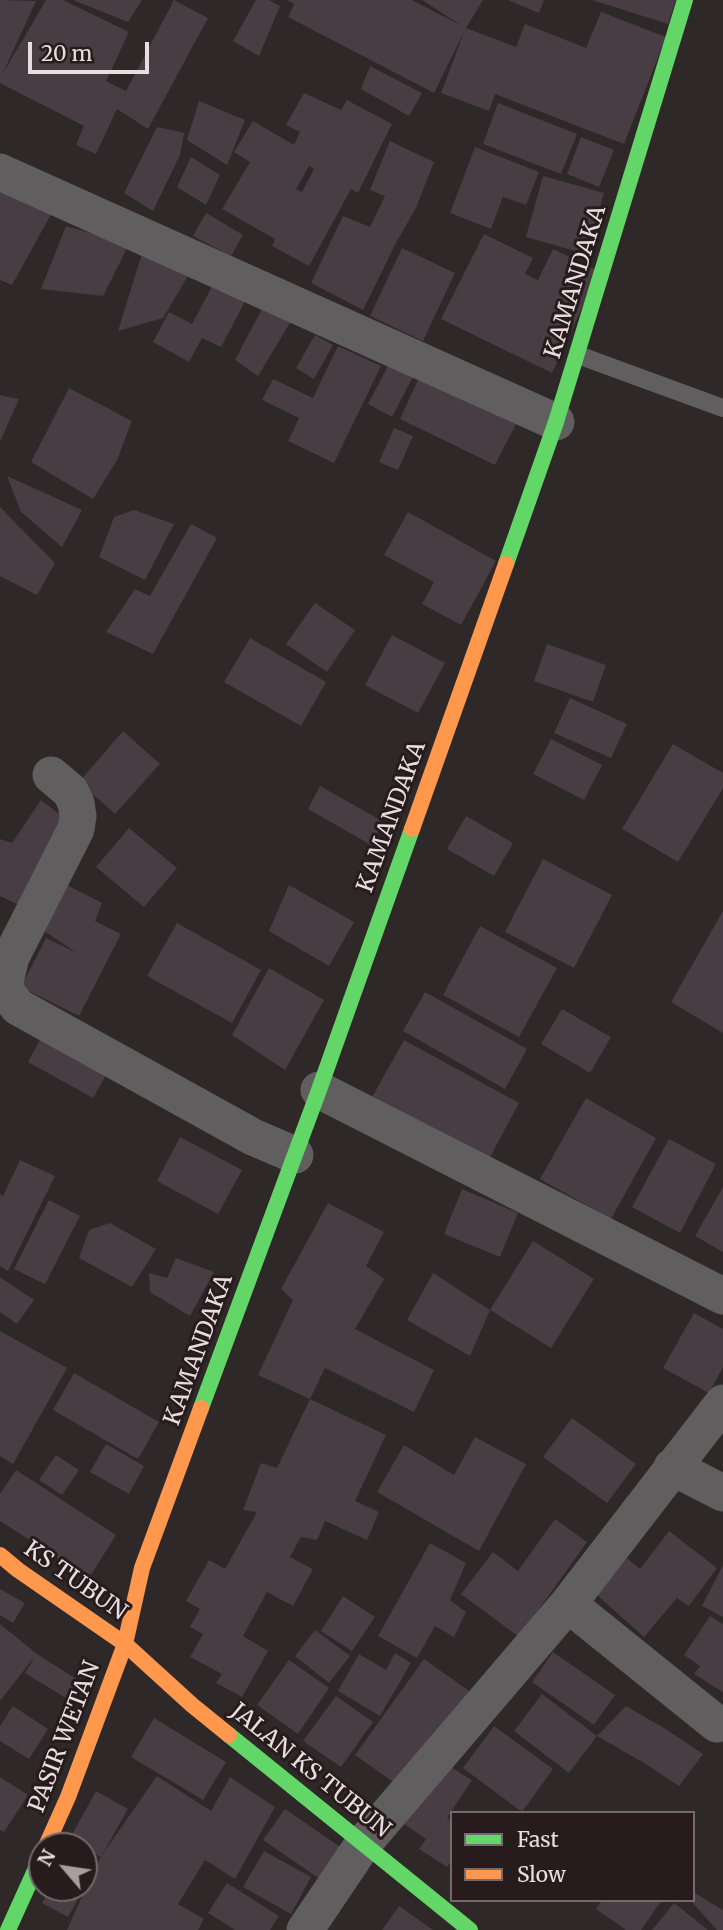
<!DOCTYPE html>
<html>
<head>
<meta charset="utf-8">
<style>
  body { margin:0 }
  #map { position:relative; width:723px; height:1930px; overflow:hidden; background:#2e2829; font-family:Merriweather,serif }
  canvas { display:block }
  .legend { position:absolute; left:450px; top:1811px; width:245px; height:91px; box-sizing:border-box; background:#281b1d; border:2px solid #74696b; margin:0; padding:9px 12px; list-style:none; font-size:21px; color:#e7dedf }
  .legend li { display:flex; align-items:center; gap:14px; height:35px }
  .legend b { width:35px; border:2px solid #74696b }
  .north { position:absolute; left:28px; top:1832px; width:70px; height:70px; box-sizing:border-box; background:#281b1d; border:2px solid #74696b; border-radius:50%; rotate:299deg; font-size:19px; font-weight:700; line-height:28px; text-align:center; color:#e7dedf }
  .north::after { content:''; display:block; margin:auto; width:24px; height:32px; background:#a69e9f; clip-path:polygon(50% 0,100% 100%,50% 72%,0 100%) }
  .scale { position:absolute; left:28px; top:42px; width:121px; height:32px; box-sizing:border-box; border:4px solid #e7dedf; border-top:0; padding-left:9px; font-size:21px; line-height:24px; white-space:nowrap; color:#e7dedf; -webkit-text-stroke:5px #281b1d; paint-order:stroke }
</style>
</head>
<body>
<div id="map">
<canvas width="723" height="1930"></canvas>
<ul class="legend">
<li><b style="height:9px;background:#63d668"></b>Fast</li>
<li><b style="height:9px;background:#ff974d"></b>Slow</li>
</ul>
<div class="north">N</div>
<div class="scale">20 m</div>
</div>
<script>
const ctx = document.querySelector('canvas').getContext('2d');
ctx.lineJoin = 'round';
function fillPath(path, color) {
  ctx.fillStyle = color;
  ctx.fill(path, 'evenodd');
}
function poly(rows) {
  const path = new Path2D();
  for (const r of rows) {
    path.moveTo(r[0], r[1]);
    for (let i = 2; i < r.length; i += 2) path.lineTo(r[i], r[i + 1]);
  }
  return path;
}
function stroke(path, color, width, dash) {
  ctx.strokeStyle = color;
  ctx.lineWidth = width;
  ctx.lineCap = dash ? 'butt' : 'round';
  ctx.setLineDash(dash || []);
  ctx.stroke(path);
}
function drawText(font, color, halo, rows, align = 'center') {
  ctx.font = font + ' Merriweather,serif';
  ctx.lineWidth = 6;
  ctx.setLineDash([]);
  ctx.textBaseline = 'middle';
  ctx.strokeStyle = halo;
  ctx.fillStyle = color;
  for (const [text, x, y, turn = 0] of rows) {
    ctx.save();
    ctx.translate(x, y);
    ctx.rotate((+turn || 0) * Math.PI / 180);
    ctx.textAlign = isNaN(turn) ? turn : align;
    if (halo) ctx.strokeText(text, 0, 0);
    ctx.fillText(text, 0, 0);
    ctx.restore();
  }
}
fillPath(poly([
  [0,0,36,1,2,75,46,0,63,0,129,32,106,81,126,91,174,0,208,18,148,129,117,109,96,154,76,145,84,126,0,83],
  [73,0,142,0,128,22],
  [256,0,269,0,280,6,259,56,233,41],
  [287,0,412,0,462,26,422,0,483,0,466,28,516,47,525,24,586,48,601,12,666,37,624,144,495,94,489,111,441,93,464,32,434,93,288,17,294,4],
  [508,0,544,0,539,13],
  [592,0,676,0,668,24],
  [370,66,422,93,409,116,361,89],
  [304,93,341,110,347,100,392,124,358,193,351,189,309,266,272,246,275,239,222,209,250,162,234,152,253,121,294,145,300,132,286,125],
  [309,166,314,169,302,192,296,189],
  [199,101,245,120,227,165,187,140],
  [498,103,577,134,561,174,483,144],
  [157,127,184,133,180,155,153,211,124,193],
  [581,137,614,150,599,187,567,174],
  [390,141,434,162,416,208,397,241,363,310,311,283,343,216,370,227,385,196,370,190],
  [475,147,539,172,526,205,503,197,491,229,450,213],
  [191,157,220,175,206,205,177,187],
  [543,176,604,193,586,254,526,237],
  [3,187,54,209,12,285,0,280,0,194],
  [206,213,243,235,231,256,193,236],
  [66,226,129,244,103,296,41,289],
  [484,234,533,258,525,274,538,280,553,249,599,271,552,373,441,319],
  [144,247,191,271,163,318,118,331],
  [402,248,455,273,423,341,370,316],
  [218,275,250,292,221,347,202,338,189,362,153,342,169,312,192,324],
  [264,305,294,316,258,376,235,360],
  [315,335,333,345,314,379,296,368],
  [338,346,381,366,334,463,288,441,299,418,262,400,273,379,313,398],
  [390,362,414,375,392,417,368,404],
  [419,378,516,424,495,465,400,419],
  [69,388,132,421,117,460,93,499,31,462],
  [0,395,19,399,0,442],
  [394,428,413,436,398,470,379,462],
  [7,476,82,510,62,547,21,512],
  [0,507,55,563,37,595,0,576],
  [134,510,174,524,145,580,99,557,114,517],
  [408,512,496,561,461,625,422,604,434,582,384,555],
  [191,524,217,538,153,654,106,632,135,589,150,596],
  [315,603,355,630,327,672,286,644],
  [392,635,445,663,418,713,365,685],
  [250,638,326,682,301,726,224,682],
  [547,644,606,665,593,702,534,681],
  [570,698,627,724,611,758,554,733],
  [123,731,160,764,115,814,79,782],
  [551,739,602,765,584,800,533,774],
  [673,744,723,773,723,788,678,862,622,829],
  [320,786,384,822,371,845,308,809],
  [41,800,71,823,23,907,0,896,0,839,12,843],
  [466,816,513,843,494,876,447,849],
  [129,828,177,868,144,907,96,867],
  [543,859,612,895,574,968,505,932],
  [65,884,102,903,95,921,121,934,79,1016,21,987,46,938,77,953,41,929],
  [289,885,354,922,329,966,269,931],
  [723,911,723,1033,671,1002],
  [177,923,261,970,232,1023,147,976],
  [480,926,557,968,519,1037,443,995],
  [269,968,324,1000,285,1070,232,1035],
  [425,992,527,1049,505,1089,403,1031],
  [562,1009,611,1037,590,1073,541,1044],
  [46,1029,111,1066,93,1098,28,1062],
  [404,1040,519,1103,488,1161,371,1099],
  [586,1098,656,1138,611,1219,540,1179],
  [180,1137,242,1170,218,1214,157,1181],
  [669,1139,716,1164,680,1233,632,1207],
  [20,1160,55,1176,8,1271,0,1266,0,1194,3,1196],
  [723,1187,723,1252,695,1236],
  [462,1189,518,1213,500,1257,444,1234],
  [49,1200,80,1216,45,1284,14,1269],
  [328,1203,384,1232,366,1266,384,1279,355,1329,434,1370,414,1412,325,1368,310,1399,258,1375,293,1300,281,1289],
  [110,1223,156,1249,132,1287,79,1258,89,1230],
  [533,1241,594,1279,551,1348,490,1310],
  [176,1258,214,1272,190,1316,150,1292,149,1273,167,1278],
  [433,1273,490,1310,470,1356,407,1320],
  [0,1277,34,1300,17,1324,0,1312],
  [694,1313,723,1329,723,1367,709,1393,663,1368],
  [0,1331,67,1368,13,1464,0,1456],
  [74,1373,159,1422,138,1459,53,1410],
  [310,1399,386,1435,355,1501,379,1512,367,1540,325,1521,317,1540,301,1537,290,1557,313,1569,293,1606,267,1592,243,1636,268,1651,242,1697,216,1683,222,1674,190,1657,203,1634,190,1627,200,1609,186,1601,209,1560,225,1569,257,1512,243,1510,261,1463,277,1468],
  [572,1418,636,1464,607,1503,543,1457],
  [475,1437,526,1464,479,1551,377,1492,404,1445,454,1475],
  [106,1444,144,1466,129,1494,90,1472],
  [56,1455,79,1470,62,1495,39,1480],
  [16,1470,116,1535,89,1578,0,1521,0,1494],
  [555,1519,587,1542,519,1637,461,1594,493,1552,518,1571],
  [669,1531,717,1568,689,1606,677,1598,644,1637,597,1595,627,1558,640,1569],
  [430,1543,466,1563,450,1600,466,1612,454,1637,435,1626,417,1658,378,1636],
  [723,1565,723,1617,702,1606],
  [0,1589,25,1603,13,1623,0,1615],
  [343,1596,375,1617,352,1651,321,1631],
  [710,1616,723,1624,723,1692,694,1674,700,1666,684,1655],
  [0,1624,37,1654,81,1682,69,1700,25,1673,35,1656,0,1701],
  [315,1630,350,1656,329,1683,295,1656],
  [553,1652,615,1695,594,1725,532,1682],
  [395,1653,411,1663,380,1716,338,1691,359,1654,386,1670],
  [424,1659,472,1693,403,1789,355,1755],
  [289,1660,329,1688,298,1734,257,1705],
  [542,1694,597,1736,569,1773,514,1731],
  [336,1696,373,1722,341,1767,303,1741],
  [13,1706,48,1729,29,1759,0,1741,0,1726],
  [626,1706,664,1728,703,1754,679,1786,644,1763,597,1736],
  [154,1718,226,1762,203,1800,131,1757],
  [494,1726,553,1769,522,1812,463,1768],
  [444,1763,472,1780,447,1818,452,1821,452,1861,447,1867,419,1849,426,1839,404,1824],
  [157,1776,211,1811,230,1777,275,1807,235,1879,205,1860,178,1904,204,1919,198,1930,67,1930,93,1872,68,1917,42,1903,50,1888,84,1888,84,1862,95,1868,101,1857,84,1848,84,1846,80,1846,69,1840,96,1791,128,1809,102,1855],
  [0,1777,28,1795,4,1832,0,1830],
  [285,1809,352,1855,330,1886,263,1840],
  [264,1851,311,1877,291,1914,243,1887],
  [227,1883,279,1916,270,1930,235,1930,208,1913],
  [693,1892,723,1910,723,1930,717,1930,690,1900,693,1900],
  [602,1900,662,1900,641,1930,626,1930,596,1909],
  [674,1903,708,1930,652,1930],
  [399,1906,433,1930,382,1930]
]), '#473d42');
stroke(poly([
  [578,355,723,408]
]), '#615e5f', 18);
stroke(poly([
  [0,172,556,422],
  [51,775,70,791,76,803,78,816,76,829,11,957,4,986,10,997,18,1007,253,1137,295,1155],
  [319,1090,723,1296],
  [672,1467,723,1493],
  [568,1604,717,1724],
  [305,1930,363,1844,568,1604,723,1403]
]), '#615e5f', 37);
stroke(poly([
  [506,564,556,422,685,0],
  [201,1408,319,1090,412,829],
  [229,1735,470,1930],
  [8,1930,42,1855]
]), '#63d668', 16);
stroke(poly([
  [412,829,506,564],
  [0,1555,18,1570,125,1644,192,1705,229,1735],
  [46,1846,68,1797,125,1644,142,1568,201,1408]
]), '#ff974d', 16);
drawText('23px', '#e7dedf', '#281b1d', [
  ["KAMANDAKA",576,282,-73],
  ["KAMANDAKA",392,817,-70],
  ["KAMANDAKA",199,1350,-70],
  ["KS TUBUN",75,1581,35],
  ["PASIR WETAN",65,1737,-69],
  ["JALAN KS TUBUN",310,1771,39]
]);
</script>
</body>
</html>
